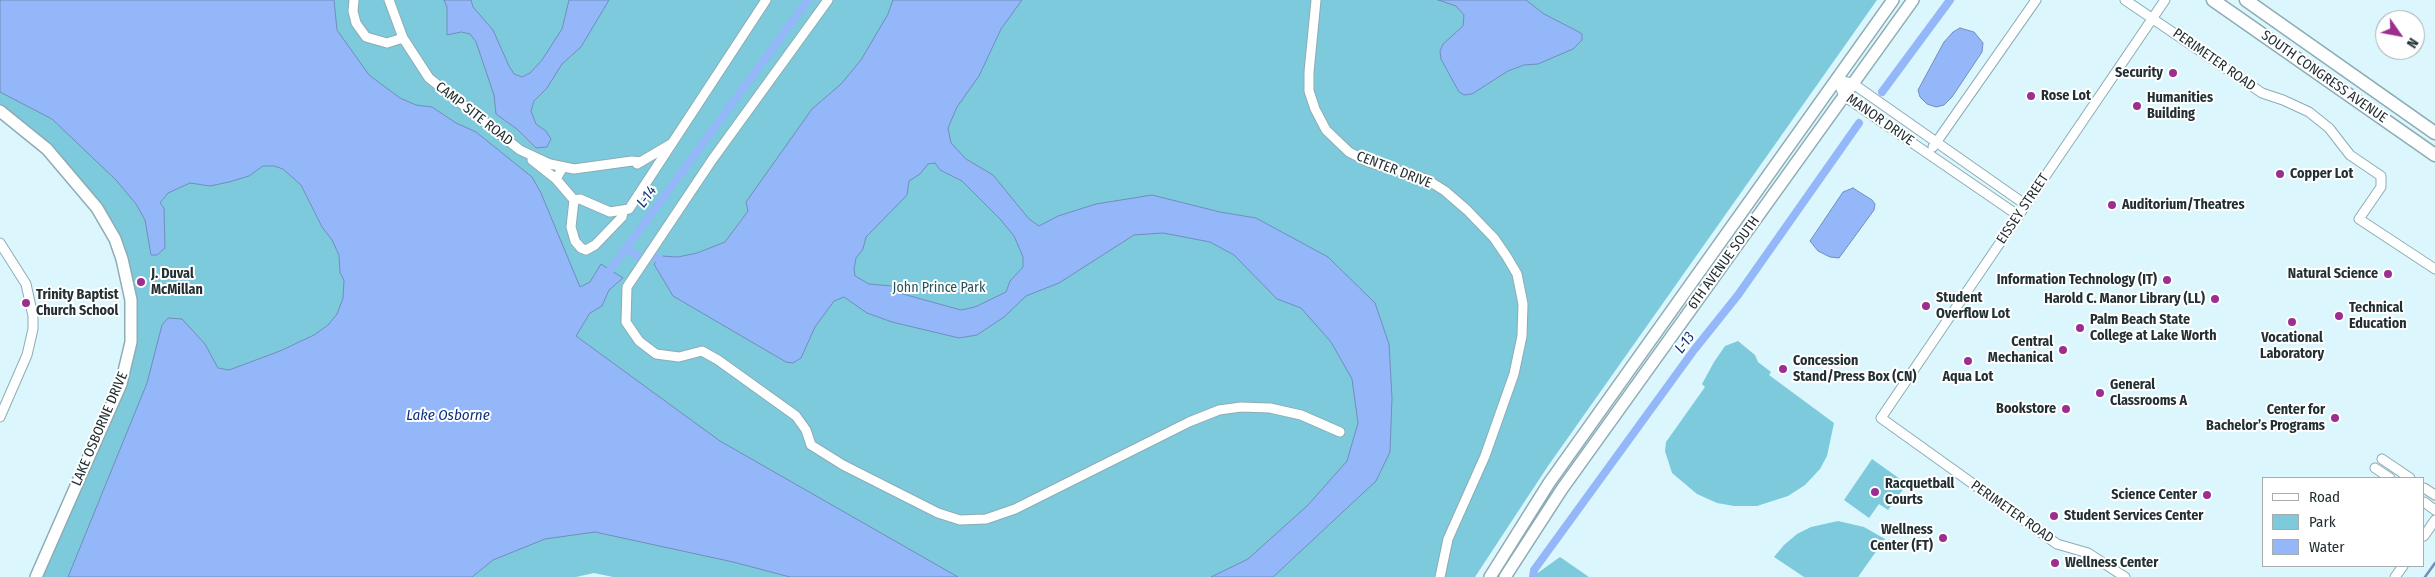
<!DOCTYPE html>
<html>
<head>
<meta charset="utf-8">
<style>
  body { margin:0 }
  #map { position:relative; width:2435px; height:577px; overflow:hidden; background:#dcf6fd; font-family:"Fira Sans Condensed",sans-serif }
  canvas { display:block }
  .legend { position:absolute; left:2262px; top:477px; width:162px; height:90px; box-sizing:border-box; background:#fff; border:1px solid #a7acad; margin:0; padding:6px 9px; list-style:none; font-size:15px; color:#233033 }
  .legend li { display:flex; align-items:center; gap:10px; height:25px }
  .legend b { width:25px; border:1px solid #a7acad }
  .north { position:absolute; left:2375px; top:10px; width:50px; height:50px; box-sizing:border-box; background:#fff; border:1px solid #a7acad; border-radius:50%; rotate:123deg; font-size:14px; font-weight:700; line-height:20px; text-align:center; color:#233033 }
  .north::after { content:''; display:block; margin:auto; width:18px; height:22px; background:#9b2e8f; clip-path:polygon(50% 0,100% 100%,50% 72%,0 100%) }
</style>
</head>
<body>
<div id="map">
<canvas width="2435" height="577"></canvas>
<ul class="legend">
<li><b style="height:6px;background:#fff"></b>Road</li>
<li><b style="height:14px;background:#7dcadd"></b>Park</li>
<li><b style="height:14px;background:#93b7f8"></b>Water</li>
</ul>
<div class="north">N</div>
</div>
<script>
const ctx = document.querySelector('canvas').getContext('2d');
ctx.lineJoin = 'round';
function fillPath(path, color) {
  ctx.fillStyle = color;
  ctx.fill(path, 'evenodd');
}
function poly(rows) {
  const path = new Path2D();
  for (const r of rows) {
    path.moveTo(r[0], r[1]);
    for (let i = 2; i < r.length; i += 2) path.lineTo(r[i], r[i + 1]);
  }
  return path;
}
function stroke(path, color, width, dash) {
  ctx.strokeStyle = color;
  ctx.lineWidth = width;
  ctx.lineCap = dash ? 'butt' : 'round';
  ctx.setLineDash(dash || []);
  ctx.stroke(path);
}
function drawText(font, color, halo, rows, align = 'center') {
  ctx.font = font + ' "Fira Sans Condensed",sans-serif';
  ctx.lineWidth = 4;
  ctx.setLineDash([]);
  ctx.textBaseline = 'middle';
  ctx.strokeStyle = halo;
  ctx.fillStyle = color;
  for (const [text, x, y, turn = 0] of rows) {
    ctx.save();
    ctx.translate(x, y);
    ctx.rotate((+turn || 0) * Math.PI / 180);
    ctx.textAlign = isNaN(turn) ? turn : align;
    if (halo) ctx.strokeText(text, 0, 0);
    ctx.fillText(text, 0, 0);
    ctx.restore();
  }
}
fillPath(poly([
  [0,0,1877,0,1548,466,1475,577,613,577,594,573,576,577,37,577,134,346,137,308,130,278,105,217,0,108],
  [1738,341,1755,355,1758,362,1771,372,1769,375,1834,423,1827,456,1820,469,1805,485,1788,496,1757,506,1734,506,1717,503,1697,494,1672,473,1665,451,1666,442,1705,387,1702,384,1714,362,1725,346],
  [1872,459,1907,484,1888,510,1879,504,1869,518,1844,500],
  [1838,521,1864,527,1885,539,1858,577,1804,577,1774,557,1784,545,1797,534,1811,527],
  [1560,557,1589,577,1532,577]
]), '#7dcadd');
const water = poly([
  [0,0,334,0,337,30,369,75,400,98,416,105,432,107,456,123,476,132,532,177,541,193,580,287,590,282,601,264,623,278,609,290,602,306,590,313,576,336,720,441,958,577,790,577,733,562,595,532,545,539,493,560,472,577,68,577,147,383,162,325,168,318,182,319,205,344,218,368,229,370,280,351,314,335,328,325,337,314,343,298,344,280,340,273,339,255,332,240,322,227,301,185,283,169,274,166,263,166,249,176,229,182,210,186,190,183,168,193,160,203,164,208,165,248,157,255,151,255,145,220,136,204,116,180,52,119,0,92,0,0],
  [444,0,471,0,473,7,493,30,509,66,514,74,522,77,530,73,542,60,562,29,569,0,609,0,581,47,562,64,547,88,534,101,531,111,536,124,546,131,551,139,547,147,536,148,518,130,496,114,494,95,476,42,470,34,461,32,447,35,447,7,444,0],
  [893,0,1022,0,1001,29,979,76,957,107,948,128,951,143,966,159,993,175,1029,219,1039,226,1058,216,1096,204,1152,195,1220,212,1256,218,1328,257,1375,303,1389,344,1392,398,1390,452,1376,481,1273,577,1211,577,1248,559,1308,505,1347,461,1358,423,1352,379,1331,342,1301,308,1277,299,1234,255,1210,242,1163,233,1134,235,1059,283,1026,296,1004,317,977,335,959,338,892,322,867,313,844,297,834,301,815,327,801,358,793,363,786,362,673,296,654,264,661,256,678,257,697,253,725,242,748,211,746,202,812,109,841,84,861,60,888,14,893,0],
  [935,163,940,170,962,181,1000,219,1014,236,1023,257,1023,267,1010,281,1006,292,975,307,961,310,903,294,892,286,869,284,855,276,854,269,856,258,863,249,866,237,907,195,909,181,920,174,928,164,935,163],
  [1438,0,1526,0,1544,14,1579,32,1582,34,1582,40,1573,49,1538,64,1524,65,1508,71,1472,94,1464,95,1459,92,1441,59,1440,51,1443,44,1463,26,1464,15,1456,6,1438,0],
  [1960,28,1974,32,1983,43,1982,52,1952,97,1944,105,1936,107,1927,104,1920,97,1918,90,1944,42,1953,32,1960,28],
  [1853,188,1872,200,1875,204,1874,210,1839,258,1830,257,1818,251,1810,241,1843,192,1853,188]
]);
fillPath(water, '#93b7f8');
stroke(water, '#718ebd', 1);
stroke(poly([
  [2425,577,2435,563]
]), '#718ebd', 2.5);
stroke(poly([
  [1882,92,1950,0],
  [626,248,639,257],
  [655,258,659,258],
  [605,277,808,0],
  [1533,577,1534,570,1694,350,1738,295,1859,123]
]), '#93b7f8', 8);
const minor = poly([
  [354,0,353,11,356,23,366,37,387,43,403,38],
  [389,0,403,38,429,78,520,150,550,164,574,169,632,161,641,162],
  [828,0,712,160,627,287,626,322,639,341,656,354,679,357,702,351,718,360,796,416,806,430,811,445,843,465,938,513,960,520,986,519,1015,509,1189,422,1219,410,1241,407,1270,408,1301,415,1340,432],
  [1316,0,1309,72,1309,91,1315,109,1326,130,1349,152,1368,162,1426,179,1445,191,1467,210,1494,238,1507,257,1517,274,1523,304,1522,336,1514,374,1485,456,1448,539,1440,577],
  [2125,0,2262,93,2283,100,2309,112,2329,128,2350,155,2381,176,2381,187,2359,219,2435,269],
  [1837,80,1844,96,2019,216],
  [1837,80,1852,83,2026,205],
  [1933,147,2036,0],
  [532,160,556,179],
  [637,164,671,144],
  [563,167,556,179,574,200,571,227,575,241,581,248,586,250,595,245,622,217,623,212],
  [574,200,580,199,610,212,629,209,766,0],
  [0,243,26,284,33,316,33,329,27,355,0,417],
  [2382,459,2410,478],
  [2375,468,2390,478],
  [2424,488,2435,495],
  [2424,502,2435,510],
  [2424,536,2435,520],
  [2125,577,2088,553,2057,544,1881,418,2165,0],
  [2395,577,2403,566]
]);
const tertiary = poly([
  [0,111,47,149,97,208,115,239,122,259,131,300,131,342,121,384,36,577],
  [1490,577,1549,483,1893,0],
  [1505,577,1562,489,1913,0]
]);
const secondary = poly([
  [2213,0,2435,155],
  [2246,0,2435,133]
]);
stroke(minor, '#8dacb4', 11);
stroke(tertiary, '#8dacb4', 14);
stroke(secondary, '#8dacb4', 15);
stroke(minor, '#fff', 9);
stroke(tertiary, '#fff', 11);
stroke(secondary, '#fff', 12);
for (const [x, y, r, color] of [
  [2173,73,5,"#9b2e8f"],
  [2031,96,5,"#9b2e8f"],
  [2137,106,5,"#9b2e8f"],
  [2280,174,5,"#9b2e8f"],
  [2112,205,5,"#9b2e8f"],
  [2388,274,5,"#9b2e8f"],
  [2167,280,5,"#9b2e8f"],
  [141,282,5,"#9b2e8f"],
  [2215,299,5,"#9b2e8f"],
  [26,303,5,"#9b2e8f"],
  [1926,306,5,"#9b2e8f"],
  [2339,316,5,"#9b2e8f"],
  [2292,322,5,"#9b2e8f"],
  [2080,328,5,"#9b2e8f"],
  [2063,350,5,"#9b2e8f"],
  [1968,361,5,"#9b2e8f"],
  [1783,369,5,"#9b2e8f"],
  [2100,393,5,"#9b2e8f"],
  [2066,409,5,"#9b2e8f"],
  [2335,418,5,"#9b2e8f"],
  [1875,492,5,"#9b2e8f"],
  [2207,495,5,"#9b2e8f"],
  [2054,516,5,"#9b2e8f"],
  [1943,538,5,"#9b2e8f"],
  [2055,563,5,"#9b2e8f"]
]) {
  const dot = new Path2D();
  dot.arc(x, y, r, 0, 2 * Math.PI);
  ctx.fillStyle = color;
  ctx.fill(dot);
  stroke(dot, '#fff', 2);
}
drawText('14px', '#233033', '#fff', [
  ["PERIMETER ROAD",2214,60,35],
  ["SOUTH CONGRESS AVENUE",2324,77,35],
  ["CAMP SITE ROAD",474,114,38],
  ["MANOR DRIVE",1880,120,35],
  ["CENTER DRIVE",1394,170,21],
  ["EISSEY STREET",2023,209,-56],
  ["6TH AVENUE SOUTH",1724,263,-54],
  ["LAKE OSBORNE DRIVE",100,429,-67],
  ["PERIMETER ROAD",2012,512,35]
]);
drawText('bold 14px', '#233033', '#fff', [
  ["Security",2163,73,"right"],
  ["Rose Lot",2041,96],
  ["Humanities",2147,98],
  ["Building",2147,114],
  ["Copper Lot",2290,174],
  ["Auditorium/Theatres",2122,205],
  ["J. Duval",151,274],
  ["McMillan",151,290],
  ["Natural Science",2378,274,"right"],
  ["Information Technology (IT)",2157,280,"right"],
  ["Trinity Baptist",36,295],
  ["Church School",36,311],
  ["Student",1936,298],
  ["Overflow Lot",1936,314],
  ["Harold C. Manor Library (LL)",2205,299,"right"],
  ["Technical",2349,308],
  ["Education",2349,324],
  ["Palm Beach State",2090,320],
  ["College at Lake Worth",2090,336],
  ["Vocational",2292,338,"center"],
  ["Laboratory",2292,354,"center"],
  ["Central",2053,342,"right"],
  ["Mechanical",2053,358,"right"],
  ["Concession",1793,361],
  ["Stand/Press Box (CN)",1793,377],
  ["Aqua Lot",1968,377,"center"],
  ["General",2110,385],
  ["Classrooms A",2110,401],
  ["Bookstore",2056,409,"right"],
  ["Center for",2325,410,"right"],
  ["Bachelor’s Programs",2325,426,"right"],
  ["Racquetball",1885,484],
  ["Courts",1885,500],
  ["Science Center",2197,495,"right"],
  ["Student Services Center",2064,516],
  ["Wellness",1933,530,"right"],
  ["Center (FT)",1933,546,"right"],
  ["Wellness Center",2065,563]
], 'left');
drawText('14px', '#25525d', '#fff', [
  ["John Prince Park",939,288]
]);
drawText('italic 15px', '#0e337c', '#fff', [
  ["L-14",647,197,-54],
  ["L-13",1685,343,-53],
  ["Lake Osborne",448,416]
]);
</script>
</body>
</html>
